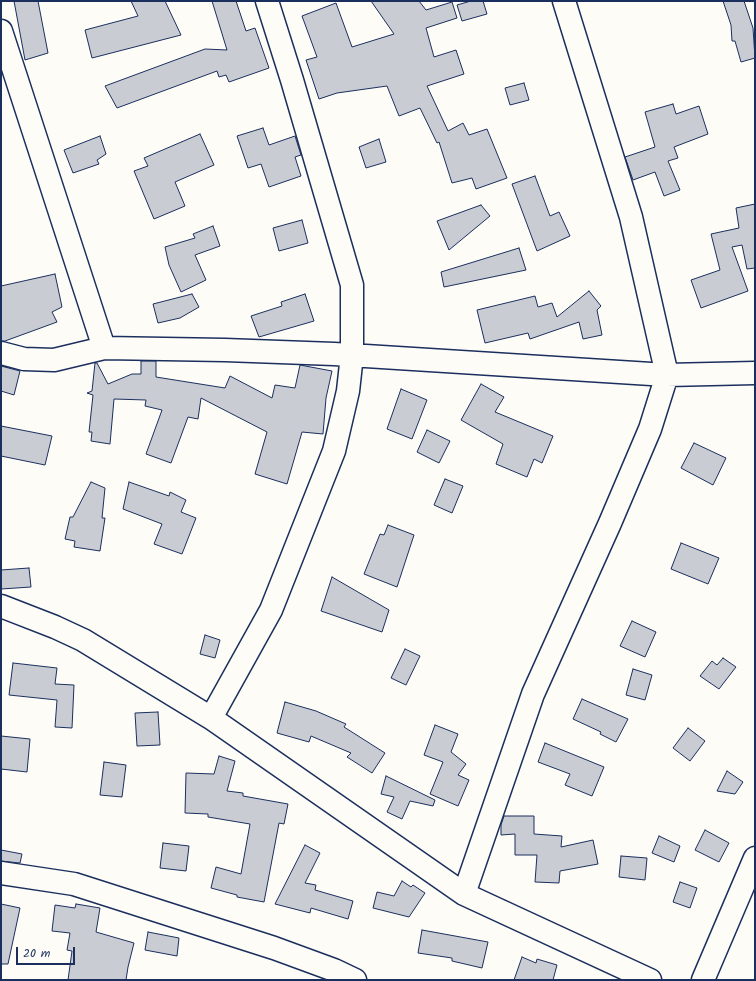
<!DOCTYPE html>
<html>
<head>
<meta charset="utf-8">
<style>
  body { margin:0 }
  #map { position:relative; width:756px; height:981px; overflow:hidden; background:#fdfcf7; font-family:Kalam,sans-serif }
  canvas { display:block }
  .frame { position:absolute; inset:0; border:2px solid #1b2f5e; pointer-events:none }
  .scale { position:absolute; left:16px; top:947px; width:59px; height:18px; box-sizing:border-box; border:2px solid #1b2f5e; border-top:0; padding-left:5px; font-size:12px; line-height:14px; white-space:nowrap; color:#1b2f5e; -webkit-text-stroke:3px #fdfcf7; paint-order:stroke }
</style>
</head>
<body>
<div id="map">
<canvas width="756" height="981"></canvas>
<div class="frame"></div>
<div class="scale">20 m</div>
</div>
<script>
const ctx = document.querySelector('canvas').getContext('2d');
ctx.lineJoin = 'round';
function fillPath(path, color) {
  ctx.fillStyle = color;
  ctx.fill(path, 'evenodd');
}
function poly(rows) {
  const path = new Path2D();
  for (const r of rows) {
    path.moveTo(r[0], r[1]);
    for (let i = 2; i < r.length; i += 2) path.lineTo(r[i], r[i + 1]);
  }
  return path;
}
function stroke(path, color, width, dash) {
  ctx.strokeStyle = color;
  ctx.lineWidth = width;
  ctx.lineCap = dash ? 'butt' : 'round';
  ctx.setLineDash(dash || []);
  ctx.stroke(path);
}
const building = poly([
  [14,1,38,1,48,53,25,60,14,1],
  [131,1,165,1,181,35,92,58,85,30,138,16,131,1],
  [212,1,236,1,246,31,255,28,269,68,229,82,226,75,219,77,217,71,117,108,105,86,205,49,227,50,212,1],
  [371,1,419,1,426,10,452,2,457,18,426,28,434,57,456,50,464,74,427,86,448,131,463,123,469,135,487,129,507,178,476,189,472,178,452,183,439,142,437,143,420,108,399,116,387,86,337,93,319,99,306,60,317,57,302,16,336,3,352,47,394,34,371,1],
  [471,1,483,1,487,14,462,21,457,5,471,1],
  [723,1,744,1,753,28,755,58,741,62,735,41,732,41,731,25,723,1],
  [524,83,529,100,510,105,505,88,524,83],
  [673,104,676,114,699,106,708,134,674,147,678,158,668,161,680,190,664,196,655,172,633,180,625,157,655,147,645,112,673,104],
  [263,128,269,145,295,136,301,155,295,157,301,176,269,187,261,164,248,168,237,136,263,128],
  [200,134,214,165,175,182,185,206,154,219,134,171,148,166,144,158,200,134],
  [100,136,106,154,97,160,99,164,73,173,64,150,100,136],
  [379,139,386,162,366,168,359,147,379,139],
  [535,176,550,216,559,212,570,236,537,251,512,184,535,176],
  [755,204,755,268,747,269,742,245,732,247,748,291,701,308,691,280,720,270,711,234,739,228,736,208,755,204],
  [481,205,490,216,449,250,437,221,481,205],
  [302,220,308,243,279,251,273,228,302,220],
  [213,226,220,246,195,255,206,280,181,292,169,265,165,247,195,238,193,234,213,226],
  [519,248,526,270,444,287,441,272,519,248],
  [55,274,62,307,52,312,57,322,5,341,1,341,1,286,55,274],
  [589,291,601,306,597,310,602,335,583,339,579,322,530,339,528,333,485,343,477,310,535,296,538,307,552,303,557,317,589,291],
  [192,294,199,307,180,318,158,323,153,304,192,294],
  [305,294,314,321,259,337,251,316,282,306,281,302,305,294],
  [141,361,156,361,156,377,225,388,230,376,272,398,275,385,295,388,300,365,332,371,326,398,323,434,302,432,287,484,255,474,267,432,201,398,198,419,188,417,171,463,146,454,162,410,145,406,146,400,114,399,110,444,91,441,92,432,89,432,93,395,87,393,92,391,95,363,97,363,108,384,132,374,141,374,141,361],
  [1,366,20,371,14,395,1,391,1,366],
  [481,384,504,397,495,412,553,436,542,463,534,459,527,477,496,464,503,444,461,420,481,384],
  [401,389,427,400,412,439,387,429,401,389],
  [1,426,52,436,45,465,1,456,1,426],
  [427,430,450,441,439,463,417,452,427,430],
  [694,443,726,458,713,485,681,468,694,443],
  [445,479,463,486,452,513,434,505,445,479],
  [91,482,105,488,102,518,105,518,100,551,74,547,75,541,65,539,70,517,73,517,91,482],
  [129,482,169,496,170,492,186,500,181,512,196,518,182,554,154,544,162,524,123,509,129,482],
  [388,525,414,535,397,587,364,574,380,534,384,535,388,525],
  [681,543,719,558,708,584,671,569,681,543],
  [29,568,31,587,1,589,1,570,29,568],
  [332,577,389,610,382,632,321,611,332,577],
  [632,621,656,632,645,657,620,646,632,621],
  [205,635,220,640,215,658,200,654,205,635],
  [405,649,420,656,406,685,391,678,405,649],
  [723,658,736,667,719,689,700,676,712,661,717,665,723,658],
  [13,663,57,668,55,684,74,685,72,728,55,727,57,700,9,695,13,663],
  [633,669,652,675,645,700,626,695,633,669],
  [582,699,628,719,616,742,600,734,601,732,573,719,582,699],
  [285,702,316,711,346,724,344,727,385,753,372,773,347,757,351,753,311,736,309,742,277,733,285,702],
  [158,712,160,745,137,746,135,713,158,712],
  [435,725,458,734,451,752,466,764,458,775,469,780,458,806,430,794,443,762,424,755,435,725],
  [688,728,705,741,690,761,673,748,688,728],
  [1,736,30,739,27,772,1,769,1,736],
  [545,743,604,767,592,796,565,785,570,774,538,762,545,743],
  [219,756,235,761,227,791,243,793,243,796,288,804,284,824,279,823,264,902,237,897,237,895,211,888,216,867,241,874,250,824,208,817,208,814,185,813,186,773,214,774,219,756],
  [104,762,126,765,122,797,100,795,104,762],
  [727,771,743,782,735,794,717,791,727,771],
  [386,776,435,800,433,806,410,801,402,819,387,812,394,797,381,794,386,776],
  [504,816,534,816,534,834,562,836,561,847,593,840,598,864,560,871,559,883,535,882,537,855,515,855,515,834,501,835,501,825,504,816],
  [705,830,729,843,719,862,695,850,705,830],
  [659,836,680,846,674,862,652,853,659,836],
  [163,843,189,846,186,871,160,868,163,843],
  [305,845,320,853,305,883,316,885,315,890,353,901,348,919,311,908,310,913,275,904,305,845],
  [1,850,22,854,20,863,1,861,1,850],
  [621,856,647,858,645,880,619,877,621,856],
  [402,881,411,887,413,885,425,893,409,917,373,908,377,892,394,896,402,881],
  [680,882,697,888,690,908,673,902,680,882],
  [1,904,20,908,8,964,1,964,1,904],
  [76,904,100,908,96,932,134,943,128,967,126,980,68,980,72,951,67,950,70,933,52,931,55,905,75,908,76,904],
  [422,930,488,942,482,968,452,961,452,958,418,953,422,930],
  [148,932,179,938,177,956,145,950,148,932],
  [522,957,536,963,537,959,557,965,553,980,514,980,522,957]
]);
fillPath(building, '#c9ccd3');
stroke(building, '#1b2f5e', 1);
const minor = poly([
  [1,31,104,348],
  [1,353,24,359,54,360,104,348,225,350,334,354,667,375,755,373],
  [1,606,55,627,83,640,211,718,464,894,650,980],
  [211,718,271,610,334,451,348,391,352,355,352,285,292,80,267,1],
  [1,873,74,884,274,948,334,970,355,980],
  [464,894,533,694,610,523,650,429,667,375,631,217,564,1],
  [703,980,755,858]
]);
stroke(minor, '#1b2f5e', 25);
stroke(minor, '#fdfcf7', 22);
</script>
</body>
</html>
